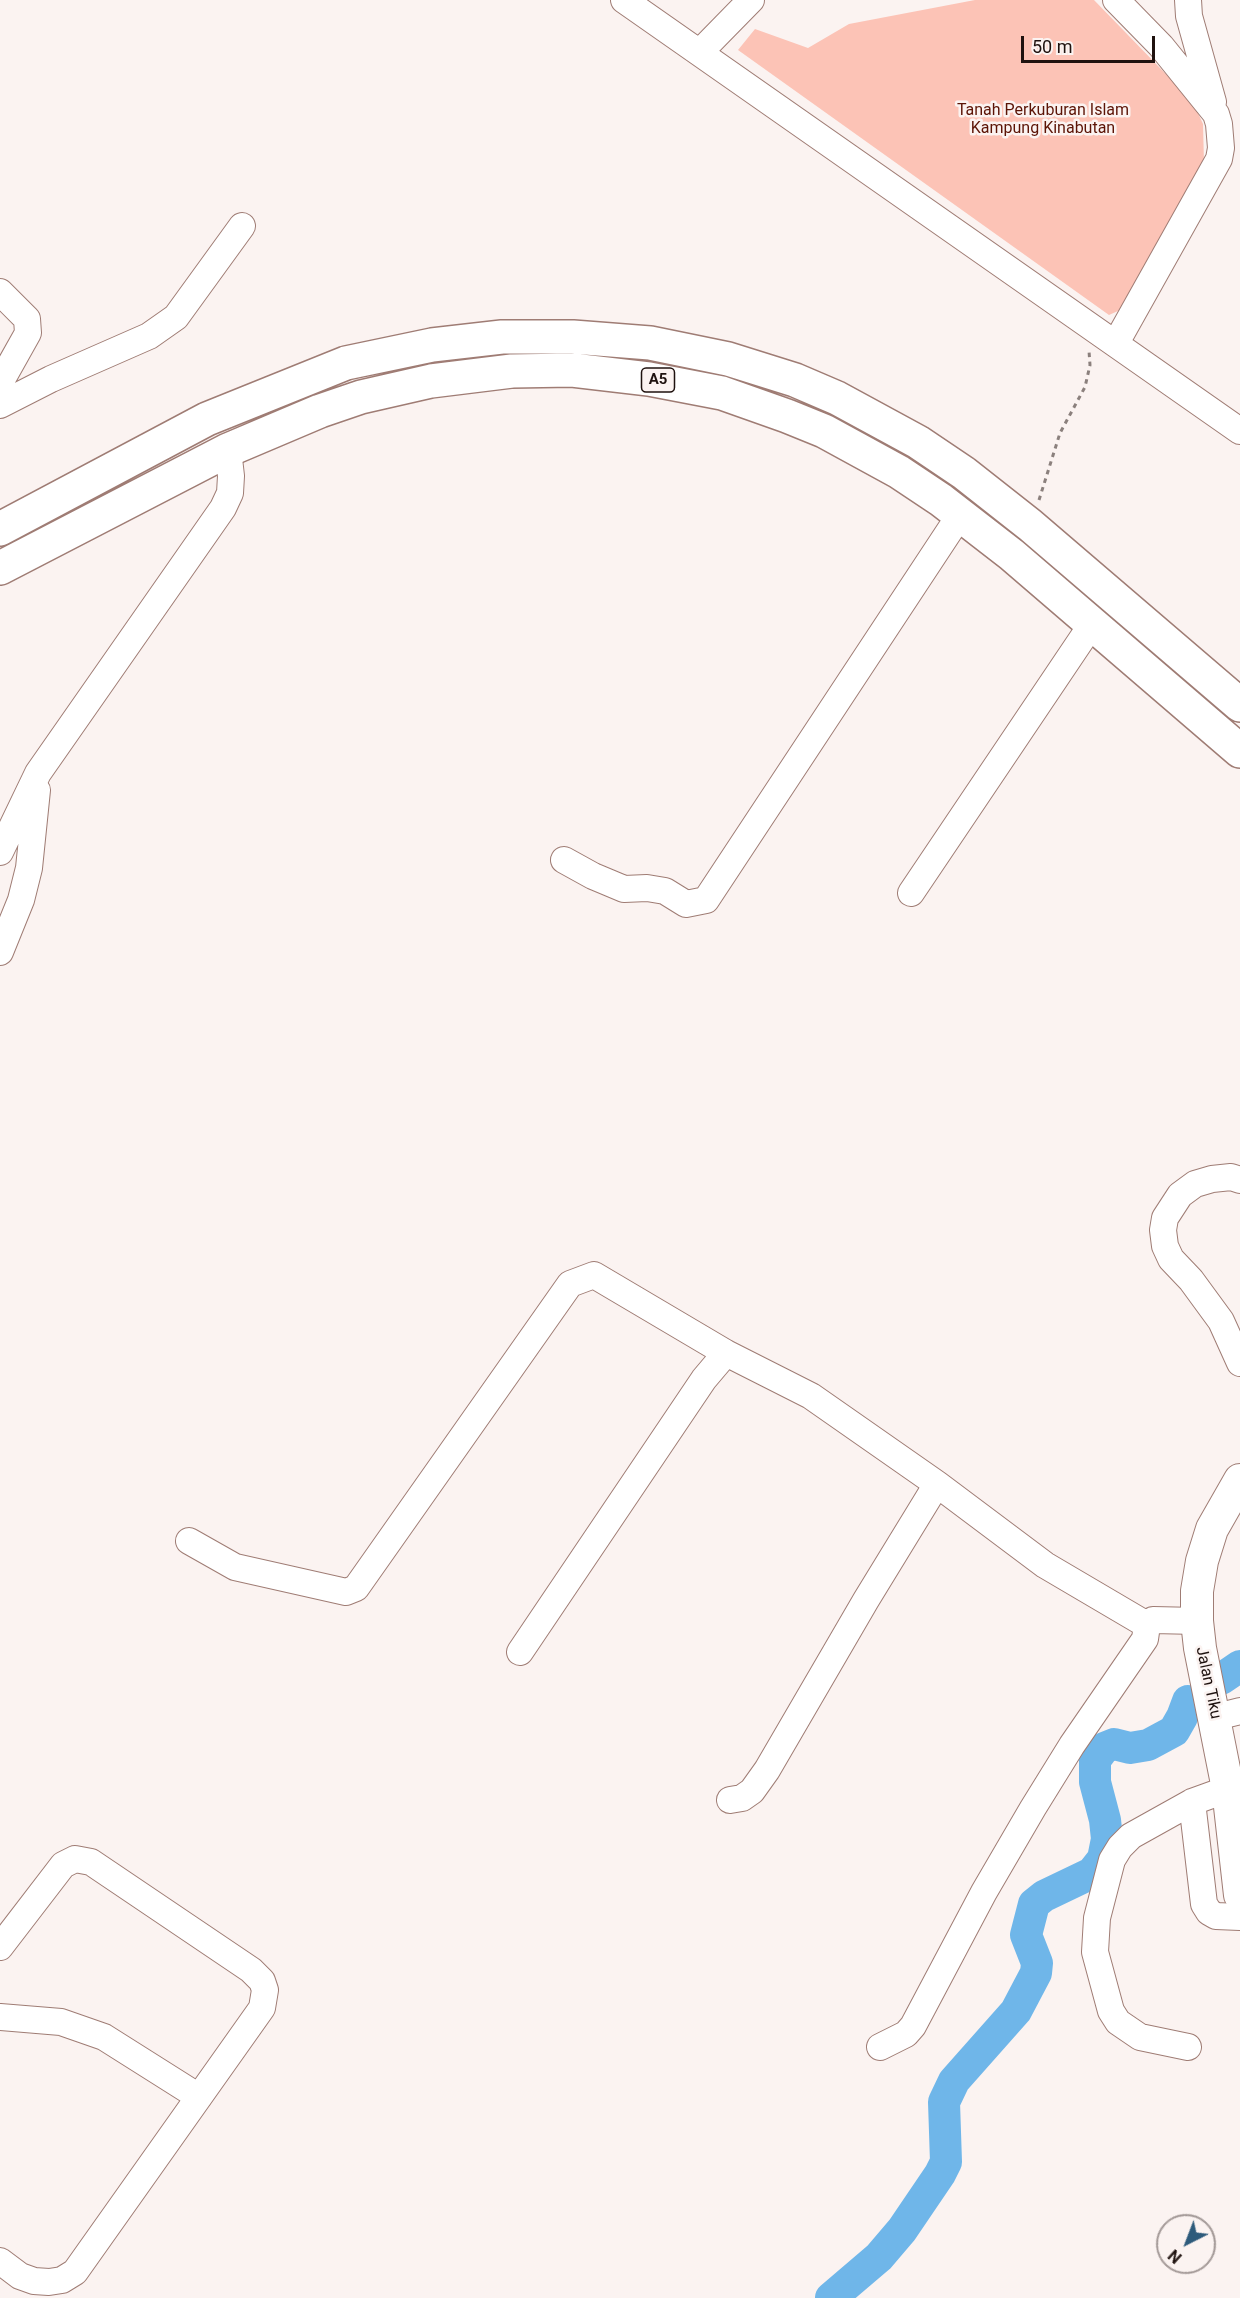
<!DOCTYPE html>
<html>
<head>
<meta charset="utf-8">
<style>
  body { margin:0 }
  #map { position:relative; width:1240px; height:2298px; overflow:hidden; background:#fbf3f1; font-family:Roboto,sans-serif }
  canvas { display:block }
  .north { position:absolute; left:1156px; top:2214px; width:60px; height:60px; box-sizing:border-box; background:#fbf3f1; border:2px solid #a39997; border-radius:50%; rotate:222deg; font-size:16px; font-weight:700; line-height:24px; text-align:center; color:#1f120f }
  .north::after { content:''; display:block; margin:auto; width:21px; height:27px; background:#2e5b7b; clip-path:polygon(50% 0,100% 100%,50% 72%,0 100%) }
  .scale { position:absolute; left:1021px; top:36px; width:134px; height:27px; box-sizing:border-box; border:3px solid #1f120f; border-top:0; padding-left:8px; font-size:18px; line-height:21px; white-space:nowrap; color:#1f120f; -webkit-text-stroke:4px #fbf3f1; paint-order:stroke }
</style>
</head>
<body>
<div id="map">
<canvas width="1240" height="2298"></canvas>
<div class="north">N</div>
<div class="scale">50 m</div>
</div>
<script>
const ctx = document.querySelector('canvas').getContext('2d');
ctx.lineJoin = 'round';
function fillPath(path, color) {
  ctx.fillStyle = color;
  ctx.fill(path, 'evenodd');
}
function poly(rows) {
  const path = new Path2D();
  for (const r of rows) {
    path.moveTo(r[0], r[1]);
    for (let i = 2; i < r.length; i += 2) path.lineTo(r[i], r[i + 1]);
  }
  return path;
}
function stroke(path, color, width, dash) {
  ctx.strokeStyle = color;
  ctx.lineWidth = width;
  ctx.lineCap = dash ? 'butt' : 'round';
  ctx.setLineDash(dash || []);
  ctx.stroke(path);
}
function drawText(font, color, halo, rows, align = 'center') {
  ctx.font = font + ' Roboto,sans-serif';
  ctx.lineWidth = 5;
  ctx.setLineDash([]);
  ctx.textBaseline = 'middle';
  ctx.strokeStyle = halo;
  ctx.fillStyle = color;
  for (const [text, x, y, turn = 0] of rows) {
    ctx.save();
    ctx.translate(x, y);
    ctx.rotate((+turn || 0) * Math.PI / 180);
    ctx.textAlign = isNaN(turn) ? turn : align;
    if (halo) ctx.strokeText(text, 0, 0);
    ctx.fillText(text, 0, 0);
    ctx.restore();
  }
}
fillPath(poly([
  [975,0,1094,0,1193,102,1203,124,1204,163,1129,306,1109,315,738,50,755,29,808,48,849,24]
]), '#fcc3b6');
stroke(poly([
  [1221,1679,1240,1666],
  [831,2298,879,2257,902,2230,940,2174,946,2162,944,2102,954,2081,1016,2011,1036,1973,1037,1963,1026,1935,1034,1904,1044,1896,1092,1873,1103,1859,1107,1839,1105,1820,1095,1782,1095,1760,1104,1748,1114,1744,1130,1748,1148,1745,1174,1731,1182,1717,1188,1701]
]), '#6fb6e9', 32);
const minor = poly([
  [624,0,1240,431],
  [1116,0,1161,46,1216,114,1219,124,1221,148,1219,159,1116,343],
  [1188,0,1189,16,1213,102],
  [700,52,751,0],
  [0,292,27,319,28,333,0,383],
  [0,405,51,379,149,336,176,317,242,226],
  [0,852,38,773,223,508,230,493,231,476,228,450],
  [564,860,593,876,624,889,647,888,665,891,686,904,706,900,960,515],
  [911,893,1092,624],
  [0,952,21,900,29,868,37,790],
  [1240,1180,1231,1177,1212,1179,1195,1184,1180,1195,1165,1218,1163,1230,1165,1246,1171,1259,1191,1280,1221,1321,1240,1363],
  [189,1541,235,1567,346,1592,356,1588,570,1284,594,1275,726,1353,811,1396,937,1484,1045,1565,1147,1625],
  [520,1652,704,1379,726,1353],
  [1216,1717,1240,1711],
  [730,1800,742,1798,752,1791,767,1770,866,1600,937,1484],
  [1192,1802,1204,1904,1209,1912,1216,1916,1240,1917],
  [0,1947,63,1865,75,1859,91,1862,251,1970,262,1981,265,1990,262,2008,75,2272,62,2280,49,2282,34,2281,20,2276,0,2261],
  [0,2017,61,2022,104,2037,199,2097],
  [880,2047,906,2034,913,2026,984,1892,1033,1808,1072,1745,1145,1639,1147,1625,1153,1620,1197,1621],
  [1188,2047,1140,2037,1118,2022,1111,2011,1095,1952,1097,1918,1112,1860,1120,1847,1131,1836,1192,1802,1228,1789]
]);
const major = poly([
  [1240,1480,1212,1529,1202,1561,1197,1591,1197,1621,1200,1648,1228,1789,1240,1895]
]);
const highway = poly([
  [0,529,207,419,346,363,432,345,502,337,573,337,650,343,728,359,795,380,837,398,918,442,964,473,1030,525,1240,705],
  [0,568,228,450,320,411,361,397,431,381,512,371,572,370,649,379,722,393,787,416,824,431,899,472,941,500,1012,555,1240,751]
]);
stroke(minor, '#9f7c74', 28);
stroke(major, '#9f7c74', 34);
stroke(highway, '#9f7c74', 36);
stroke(poly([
  [1039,500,1060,433,1085,387,1090,365,1089,351]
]), '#8b807d', 3, [4.5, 4.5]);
stroke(minor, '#fff', 26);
stroke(major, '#fff', 32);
stroke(highway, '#fff', 33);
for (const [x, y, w] of [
  [658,380,33]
]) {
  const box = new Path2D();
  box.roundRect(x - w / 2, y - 12, w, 24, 4.5);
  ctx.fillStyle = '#fbf3f1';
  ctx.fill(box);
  stroke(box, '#1f120f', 1.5);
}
drawText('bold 15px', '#1f120f', null, [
  ["A5",658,380]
]);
drawText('16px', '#5c1406', '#fbf3f1', [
  ["Tanah Perkuburan Islam",1043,111],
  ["Kampung Kinabutan",1043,129]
]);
drawText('16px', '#1f120f', '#fbf3f1', [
  ["Jalan Tiku",1208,1683,78]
]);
</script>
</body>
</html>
